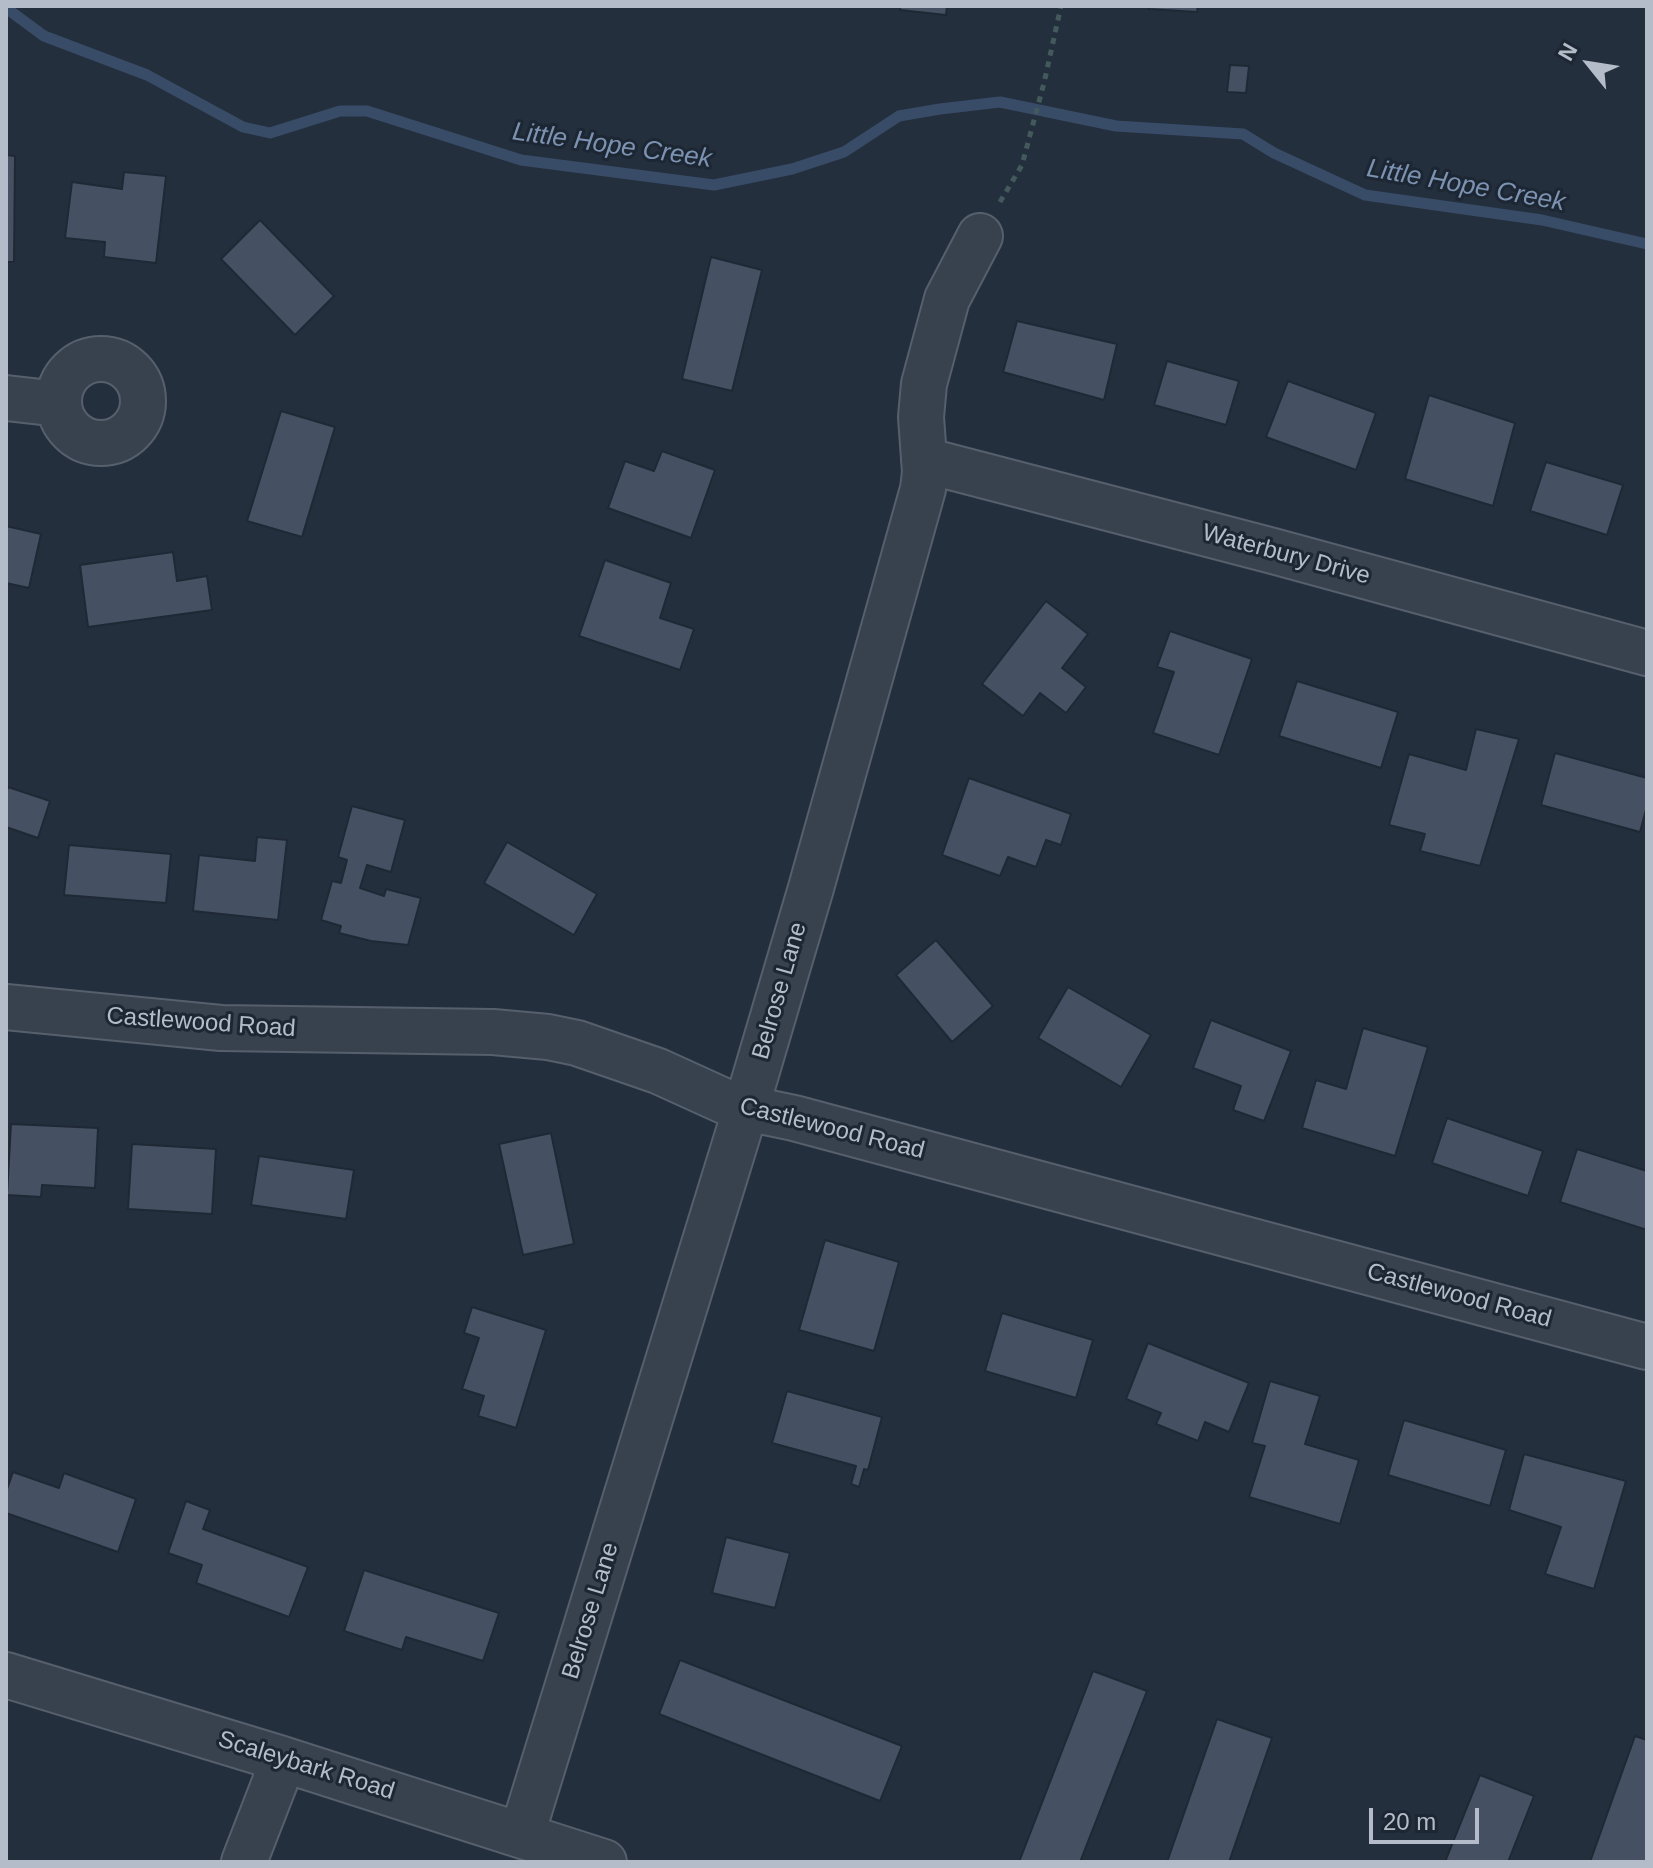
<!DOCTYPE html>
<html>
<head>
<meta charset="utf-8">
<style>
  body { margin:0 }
  #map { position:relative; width:1653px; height:1868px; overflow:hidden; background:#242f3e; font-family:Helvetica,sans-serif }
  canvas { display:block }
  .frame { position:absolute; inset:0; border:8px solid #b4bcc9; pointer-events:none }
  .north { position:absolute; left:1549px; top:24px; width:80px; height:80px; -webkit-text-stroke:6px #1d2633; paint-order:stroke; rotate:300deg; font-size:22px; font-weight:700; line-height:32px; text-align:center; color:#b4bcc9 }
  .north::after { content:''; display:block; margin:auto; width:28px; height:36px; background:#b4bcc9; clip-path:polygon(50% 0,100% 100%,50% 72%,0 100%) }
  .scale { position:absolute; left:1369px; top:1808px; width:110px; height:36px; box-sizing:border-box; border:4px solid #b4bcc9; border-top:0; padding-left:10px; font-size:24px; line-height:28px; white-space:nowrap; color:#b4bcc9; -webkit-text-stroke:6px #1d2633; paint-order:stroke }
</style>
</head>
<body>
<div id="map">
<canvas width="1653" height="1868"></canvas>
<div class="frame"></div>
<div class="north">N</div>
<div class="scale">20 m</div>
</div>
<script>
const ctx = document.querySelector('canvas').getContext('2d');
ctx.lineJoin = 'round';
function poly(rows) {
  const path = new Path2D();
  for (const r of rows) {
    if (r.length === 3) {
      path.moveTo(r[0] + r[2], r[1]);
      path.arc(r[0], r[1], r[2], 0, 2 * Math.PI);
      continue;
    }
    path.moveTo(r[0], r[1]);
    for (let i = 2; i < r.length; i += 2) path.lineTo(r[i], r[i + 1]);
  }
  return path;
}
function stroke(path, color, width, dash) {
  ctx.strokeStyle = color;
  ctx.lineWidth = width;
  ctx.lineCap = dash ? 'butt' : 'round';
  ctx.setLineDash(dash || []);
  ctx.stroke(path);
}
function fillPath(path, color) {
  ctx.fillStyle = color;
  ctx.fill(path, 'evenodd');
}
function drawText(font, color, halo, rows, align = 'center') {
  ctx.font = font + ' Helvetica,sans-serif';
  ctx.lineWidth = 6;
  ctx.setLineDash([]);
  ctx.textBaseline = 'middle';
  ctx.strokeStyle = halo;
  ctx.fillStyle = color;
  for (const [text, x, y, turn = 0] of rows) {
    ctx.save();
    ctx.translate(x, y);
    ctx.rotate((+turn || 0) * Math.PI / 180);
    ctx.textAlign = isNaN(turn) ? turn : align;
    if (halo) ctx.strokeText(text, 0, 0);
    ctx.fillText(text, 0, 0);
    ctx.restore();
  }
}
stroke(poly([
  [6,8,44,36,147,75,243,127,270,133,340,111,367,111,521,160,714,185,792,169,844,152,899,116,940,109,1000,102,1116,126,1243,134,1274,153,1365,195,1542,220,1647,244]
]), '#394c67', 11);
const building = poly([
  [900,6,947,6,946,15,900,10,900,6],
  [1149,6,1198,6,1197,12,1149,9,1149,6],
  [1230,65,1249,66,1246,93,1227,92,1230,65],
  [6,155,15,156,14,262,6,262,6,155],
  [124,172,166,176,156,263,104,257,105,242,65,238,72,182,122,189,124,172],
  [260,220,334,296,295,335,221,259,260,220],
  [711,257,762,270,732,391,682,379,711,257],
  [1017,321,1117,344,1104,400,1003,372,1017,321],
  [1167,361,1239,381,1226,425,1154,405,1167,361],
  [1288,381,1376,413,1356,470,1266,437,1288,381],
  [1429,395,1515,423,1493,506,1405,479,1429,395],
  [281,411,335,427,302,537,247,521,281,411],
  [662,451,715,470,691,538,608,508,625,461,654,471,662,451],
  [1546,462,1623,485,1607,535,1530,511,1546,462],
  [6,526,41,534,29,588,6,583,6,526],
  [173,552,177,581,207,576,212,610,88,627,80,565,173,552],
  [605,560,671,583,660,618,694,629,680,670,579,636,605,560],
  [1046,601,1088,634,1062,668,1086,687,1066,713,1040,693,1023,716,982,684,1046,601],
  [1170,631,1252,659,1219,755,1153,733,1174,672,1157,667,1170,631],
  [1297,681,1398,712,1381,768,1279,736,1297,681],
  [1476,729,1519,739,1480,866,1420,851,1425,834,1389,825,1409,754,1466,770,1476,729],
  [1555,753,1647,778,1647,806,1640,832,1541,805,1555,753],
  [969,778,1071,814,1061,845,1046,840,1036,867,1008,857,1000,876,942,855,969,778],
  [8,787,50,801,38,838,6,827,6,794,8,787],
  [352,806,405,820,391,872,367,865,360,888,384,896,386,889,421,898,408,945,371,941,339,933,341,926,321,920,332,881,341,883,347,860,338,857,352,806],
  [257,837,287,840,278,920,193,911,199,855,255,861,257,837],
  [507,842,597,894,574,935,484,883,507,842],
  [69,845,171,854,166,903,64,895,69,845],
  [936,940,993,1006,952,1042,896,975,936,940],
  [1068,987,1151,1035,1121,1087,1038,1038,1068,987],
  [1211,1020,1291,1051,1264,1121,1233,1110,1241,1086,1193,1068,1211,1020],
  [1363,1028,1428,1047,1395,1156,1302,1128,1316,1080,1346,1089,1363,1028],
  [1447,1118,1543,1151,1528,1196,1432,1163,1447,1118],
  [11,1124,98,1128,95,1188,42,1185,41,1197,7,1195,11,1124],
  [551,1133,574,1244,523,1255,499,1144,551,1133],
  [132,1144,216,1149,212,1214,128,1209,132,1144],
  [1577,1149,1647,1171,1647,1230,1560,1202,1577,1149],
  [259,1156,354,1170,346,1219,251,1205,259,1156],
  [825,1240,899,1262,874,1351,799,1330,825,1240],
  [472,1307,546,1330,516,1428,478,1416,484,1396,462,1389,479,1338,464,1333,472,1307],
  [1002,1313,1093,1340,1076,1398,985,1371,1002,1313],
  [1148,1343,1249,1383,1229,1432,1205,1422,1198,1441,1156,1424,1161,1413,1126,1399,1148,1343],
  [1270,1381,1320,1396,1305,1444,1359,1460,1340,1524,1249,1497,1265,1446,1252,1443,1270,1381],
  [787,1391,882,1417,868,1470,864,1469,859,1487,851,1484,856,1466,772,1443,787,1391],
  [1404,1420,1506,1450,1490,1506,1388,1475,1404,1420],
  [1524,1454,1626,1481,1594,1589,1545,1574,1561,1527,1509,1510,1524,1454],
  [13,1472,59,1488,64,1473,136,1499,118,1552,6,1513,6,1492,13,1472],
  [186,1501,210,1510,203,1529,308,1567,289,1617,196,1583,202,1565,168,1553,186,1501],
  [726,1537,790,1553,775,1608,712,1593,726,1537],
  [364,1570,499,1613,483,1661,406,1637,402,1650,344,1631,364,1570],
  [680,1660,902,1746,880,1801,659,1714,680,1660],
  [1093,1671,1147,1691,1080,1862,1019,1862,1093,1671],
  [1217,1719,1272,1738,1229,1862,1167,1862,1217,1719],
  [1635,1736,1647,1740,1647,1862,1590,1862,1635,1736],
  [1480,1775,1534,1796,1508,1862,1445,1862,1480,1775]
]);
fillPath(building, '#455162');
stroke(building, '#1f2835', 2);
const minor = poly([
  [101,401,42],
  [6,398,59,404],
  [924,460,1273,551,1647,653],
  [6,1007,221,1028,493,1032,548,1037,577,1043,658,1071,724,1101,746,1108,794,1118,1647,1347],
  [6,1675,279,1758,604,1862],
  [522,1834,746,1108,811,888,923,489,925,472,921,417,924,384,947,299,980,236],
  [244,1862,275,1782,279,1758]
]);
stroke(minor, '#565f6c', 48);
stroke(poly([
  [1000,202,1022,165,1044,83,1061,6]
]), '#44595c', 5, [6, 6]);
stroke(minor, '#38414e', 44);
drawText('24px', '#b4bcc9', '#1d2633', [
  ["Waterbury Drive",1286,555,15],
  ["Belrose Lane",780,991,-74],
  ["Castlewood Road",201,1023,4],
  ["Castlewood Road",832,1129,14],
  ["Castlewood Road",1459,1296,15],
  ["Belrose Lane",591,1611,-73],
  ["Scaleybark Road",306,1766,17]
]);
drawText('italic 26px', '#7c92b1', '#1d2633', [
  ["Little Hope Creek",612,146,8],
  ["Little Hope Creek",1466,186,10]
]);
</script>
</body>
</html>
